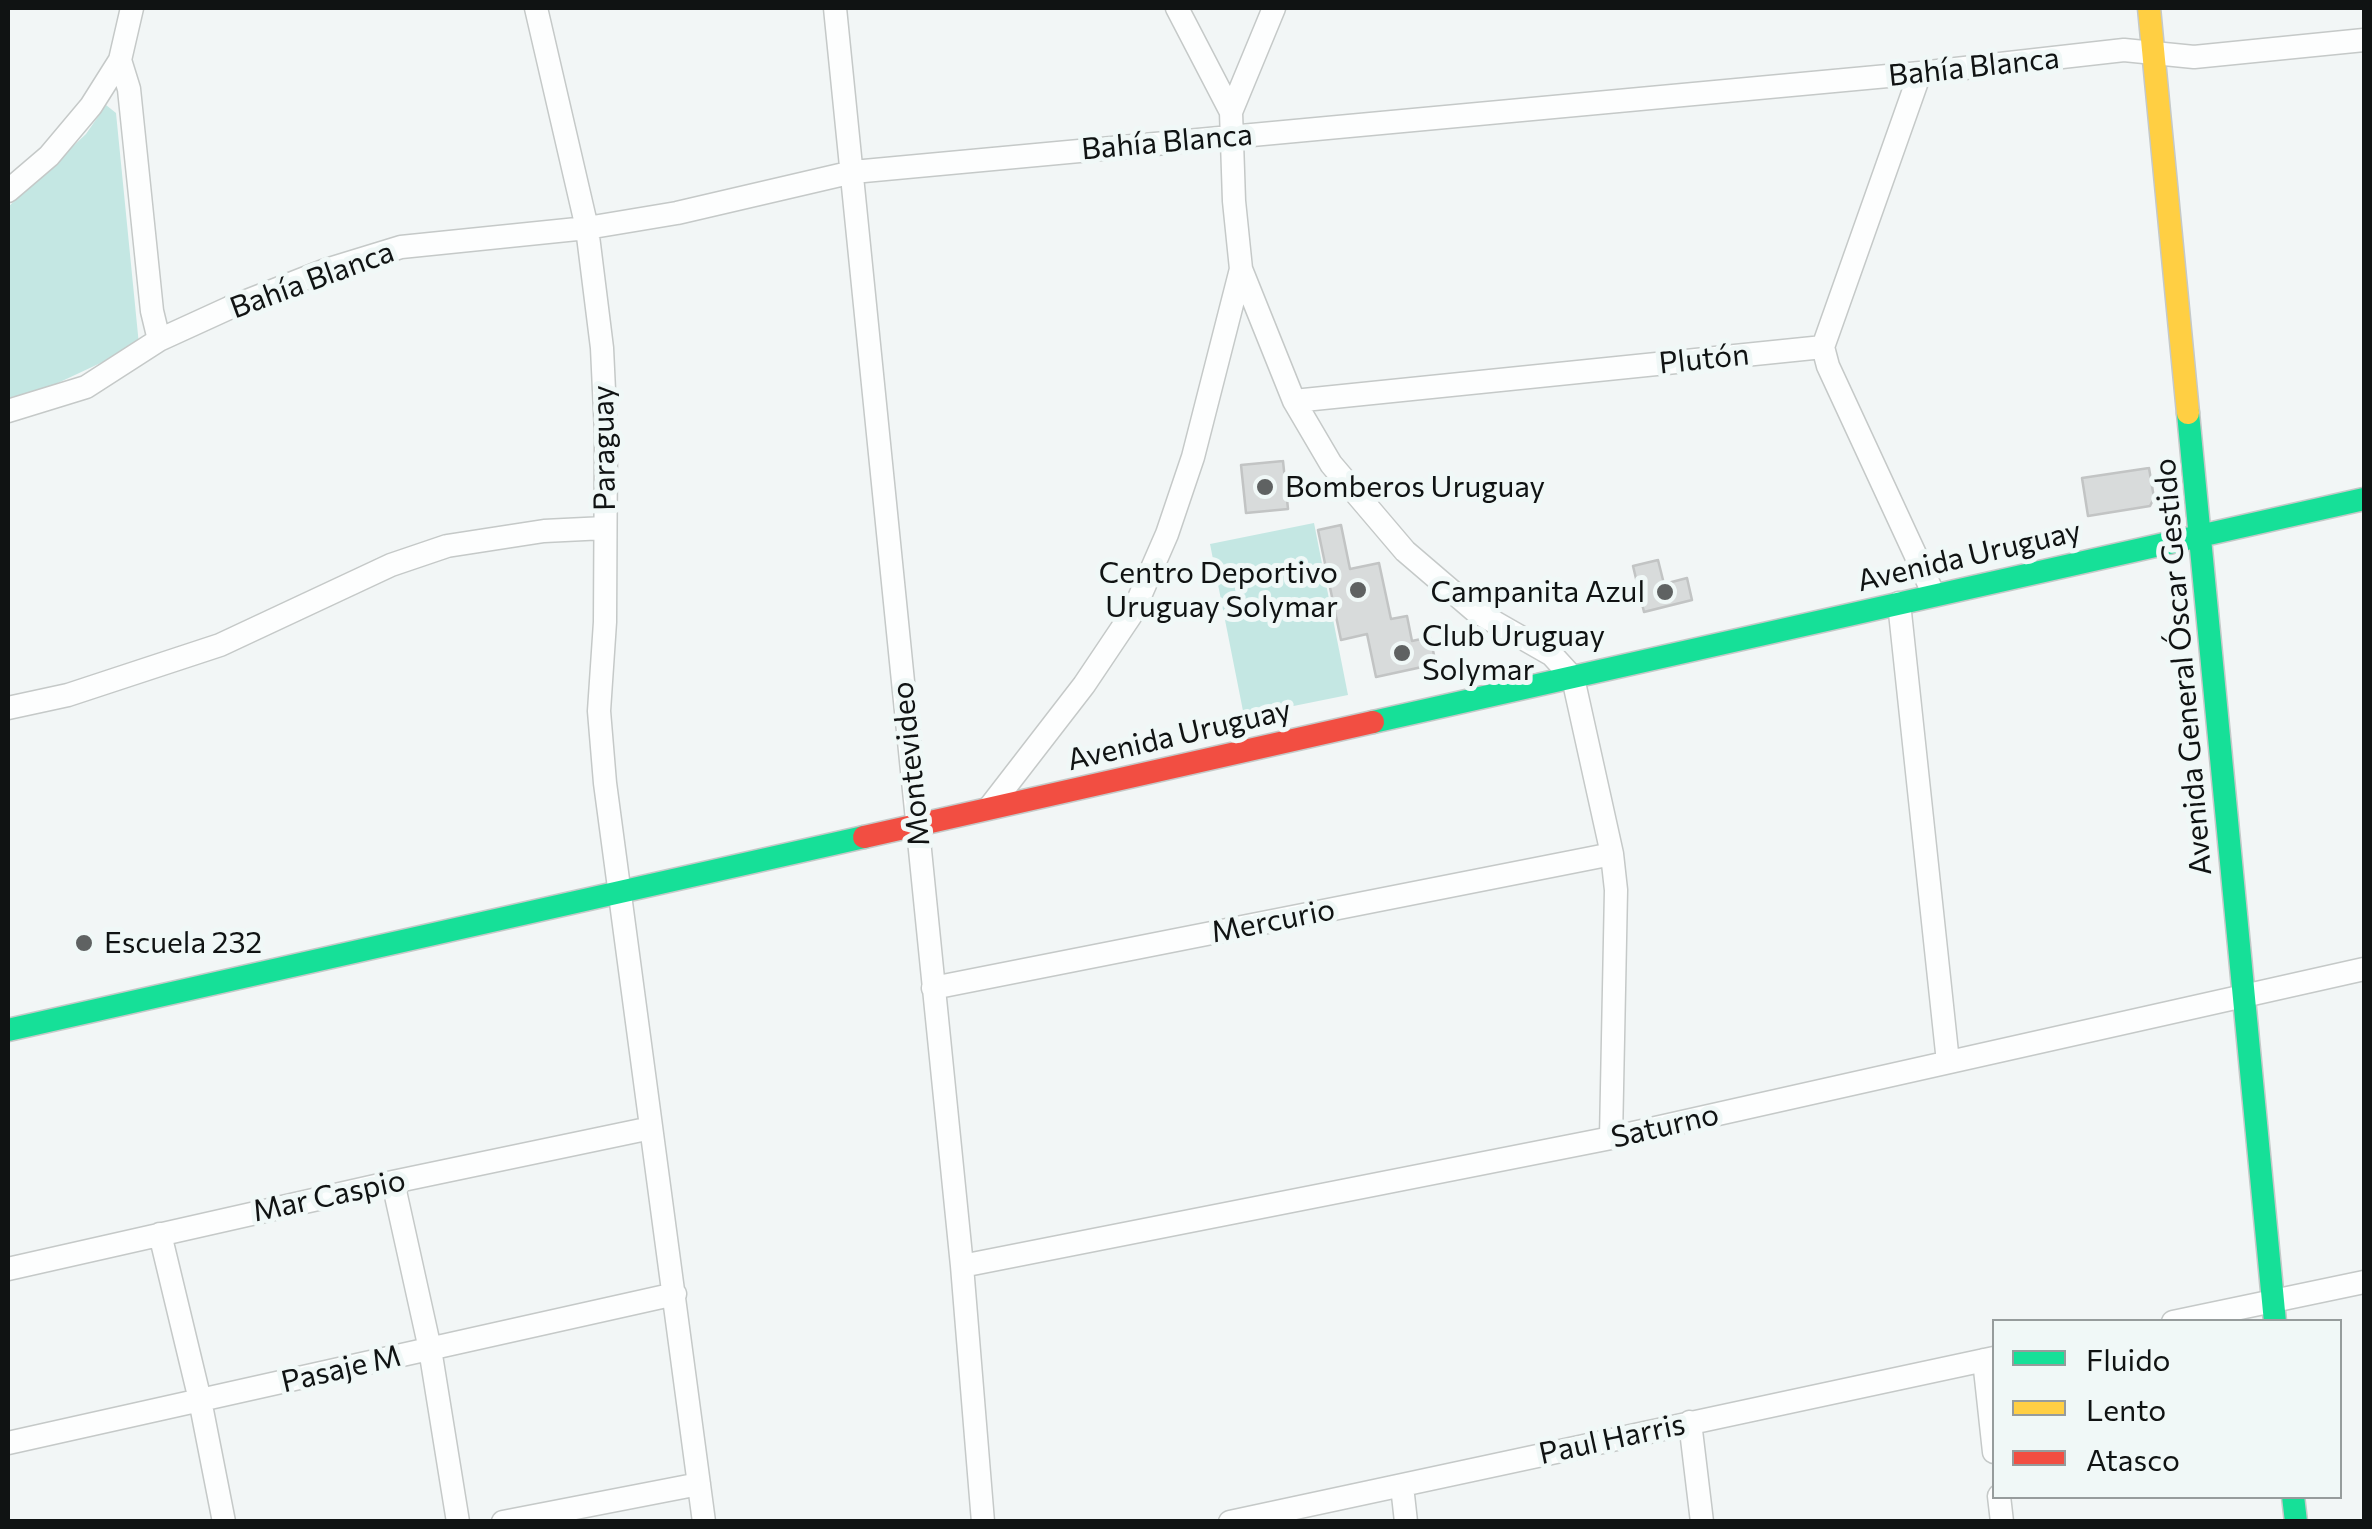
<!DOCTYPE html>
<html>
<head>
<meta charset="utf-8">
<style>
  body { margin:0 }
  #map { position:relative; width:2372px; height:1529px; overflow:hidden; background:#f2f6f6; font-family:Commissioner,sans-serif }
  canvas { display:block }
  .frame { position:absolute; inset:0; border:10px solid #101313; pointer-events:none }
  .legend { position:absolute; left:1992px; top:1319px; width:350px; height:180px; box-sizing:border-box; background:#f0f8f7; border:2px solid #969c9c; margin:0; padding:12px 18px; list-style:none; font-size:30px; color:#101313 }
  .legend li { display:flex; align-items:center; gap:20px; height:50px }
  .legend b { width:50px; border:2px solid #969c9c }
</style>
</head>
<body>
<div id="map">
<canvas width="2372" height="1529"></canvas>
<div class="frame"></div>
<ul class="legend">
<li><b style="height:12px;background:#16e098"></b>Fluido</li>
<li><b style="height:12px;background:#ffcf43"></b>Lento</li>
<li><b style="height:12px;background:#f24e42"></b>Atasco</li>
</ul>
</div>
<script>
const ctx = document.querySelector('canvas').getContext('2d');
ctx.lineJoin = 'round';
function fillPath(path, color) {
  ctx.fillStyle = color;
  ctx.fill(path, 'evenodd');
}
function poly(rows) {
  const path = new Path2D();
  for (const r of rows) {
    path.moveTo(r[0], r[1]);
    for (let i = 2; i < r.length; i += 2) path.lineTo(r[i], r[i + 1]);
  }
  return path;
}
function stroke(path, color, width, dash) {
  ctx.strokeStyle = color;
  ctx.lineWidth = width;
  ctx.lineCap = dash ? 'butt' : 'round';
  ctx.setLineDash(dash || []);
  ctx.stroke(path);
}
function drawText(font, color, halo, rows, align = 'center') {
  ctx.font = font + ' Commissioner,sans-serif';
  ctx.lineWidth = 10;
  ctx.setLineDash([]);
  ctx.textBaseline = 'middle';
  ctx.strokeStyle = halo;
  ctx.fillStyle = color;
  for (const [text, x, y, turn = 0] of rows) {
    ctx.save();
    ctx.translate(x, y);
    ctx.rotate((+turn || 0) * Math.PI / 180);
    ctx.textAlign = isNaN(turn) ? turn : align;
    if (halo) ctx.strokeText(text, 0, 0);
    ctx.fillText(text, 0, 0);
    ctx.restore();
  }
}
fillPath(poly([
  [106,105,116,113,139,345,45,389,8,398,8,207,86,134],
  [1314,523,1348,695,1244,716,1210,544]
]), '#c4e7e3');
const building = poly([
  [1283,461,1288,509,1246,513,1241,465,1283,461],
  [2149,468,2154,498,2150,506,2088,516,2082,478,2149,468],
  [1341,525,1350,569,1379,563,1391,619,1407,616,1412,641,1430,637,1436,664,1376,677,1367,634,1341,640,1318,530,1341,525],
  [1658,560,1664,584,1687,578,1692,600,1644,612,1633,566,1658,560]
]);
fillPath(building, '#d8dbdb');
stroke(building, '#c2c4c4', 2.5);
const street = poly([
  [132,8,120,60,129,89,152,311,159,340],
  [536,8,587,228,602,348,606,433,605,622,599,711,605,783,704,1522],
  [835,8,962,1266,983,1522],
  [1177,8,1231,112,1234,201,1241,269,1294,401,1331,464,1405,551,1475,611,1552,655,1573,678,1612,854,1616,890,1611,1138],
  [1231,112,1274,8],
  [8,191,49,156,91,106,120,60],
  [1823,347,1920,73],
  [1823,347,1828,366,1934,595],
  [1294,401,1823,347],
  [8,411,86,387,159,340,229,308,326,270,401,247,587,228,677,213,853,172,1920,73,2124,50,2194,57,2364,40],
  [1899,603,1948,1062],
  [8,708,68,695,220,645,391,565,447,546,544,531,605,528],
  [989,808,1084,685,1133,612,1167,534,1193,457,1241,269],
  [933,988,1612,854],
  [393,1182,430,1349,458,1522],
  [160,1234,200,1400,224,1522],
  [962,1266,1611,1138,2364,969],
  [8,1269,393,1182,651,1128],
  [2173,1322,2364,1282],
  [1984,1360,1994,1452],
  [1690,1422,1702,1522],
  [8,1443,675,1294],
  [1402,1486,1406,1522],
  [1999,1496,2002,1522],
  [503,1522,699,1484],
  [1230,1522,1994,1358]
]);
const fast = poly([
  [2188,413,2275,1322],
  [1373,722,2364,499],
  [8,1030,864,837],
  [2293,1496,2296,1522]
]);
const slow = poly([
  [2149,8,2188,413]
]);
const jam = poly([
  [864,837,1373,722]
]);
stroke(street, '#c5c9c8', 25);
stroke(fast, '#c5c9c8', 25);
stroke(slow, '#c5c9c8', 25);
stroke(jam, '#c5c9c8', 25);
stroke(street, '#fdfefe', 22);
stroke(fast, '#16e098', 22);
stroke(slow, '#ffcf43', 22);
stroke(jam, '#f24e42', 22);
for (const [x, y, r, color] of [
  [1265,487,10,"#5f6262"],
  [1358,590,10,"#5f6262"],
  [1665,592,10,"#5f6262"],
  [1402,653,10,"#5f6262"],
  [84,943,10,"#5f6262"]
]) {
  const dot = new Path2D();
  dot.arc(x, y, r, 0, 2 * Math.PI);
  ctx.fillStyle = color;
  ctx.fill(dot);
  stroke(dot, '#f0f8f7', 4);
}
drawText('30px', '#101313', '#f0f8f7', [
  ["Bahía Blanca",1974,67,-6],
  ["Bahía Blanca",1167,142,-5],
  ["Bahía Blanca",312,280,-20],
  ["Plutón",1704,359,-6],
  ["Paraguay",604,448,-91],
  ["Avenida Uruguay",1969,556,-13],
  ["Avenida General Óscar Gestido",2183,667,-95],
  ["Avenida Uruguay",1179,735,-13],
  ["Montevideo",911,764,-96],
  ["Mercurio",1273,921,-11],
  ["Saturno",1665,1126,-13],
  ["Mar Caspio",329,1196,-12],
  ["Pasaje M",341,1369,-13],
  ["Paul Harris",1612,1439,-12]
]);
drawText('30px', '#101313', '#f0f8f7', [
  ["Bomberos Uruguay",1285,487],
  ["Centro Deportivo",1338,573,"right"],
  ["Uruguay Solymar",1338,607,"right"],
  ["Campanita Azul",1645,592,"right"],
  ["Club Uruguay",1422,636],
  ["Solymar",1422,670],
  ["Escuela 232",104,943]
], 'left');
</script>
</body>
</html>
